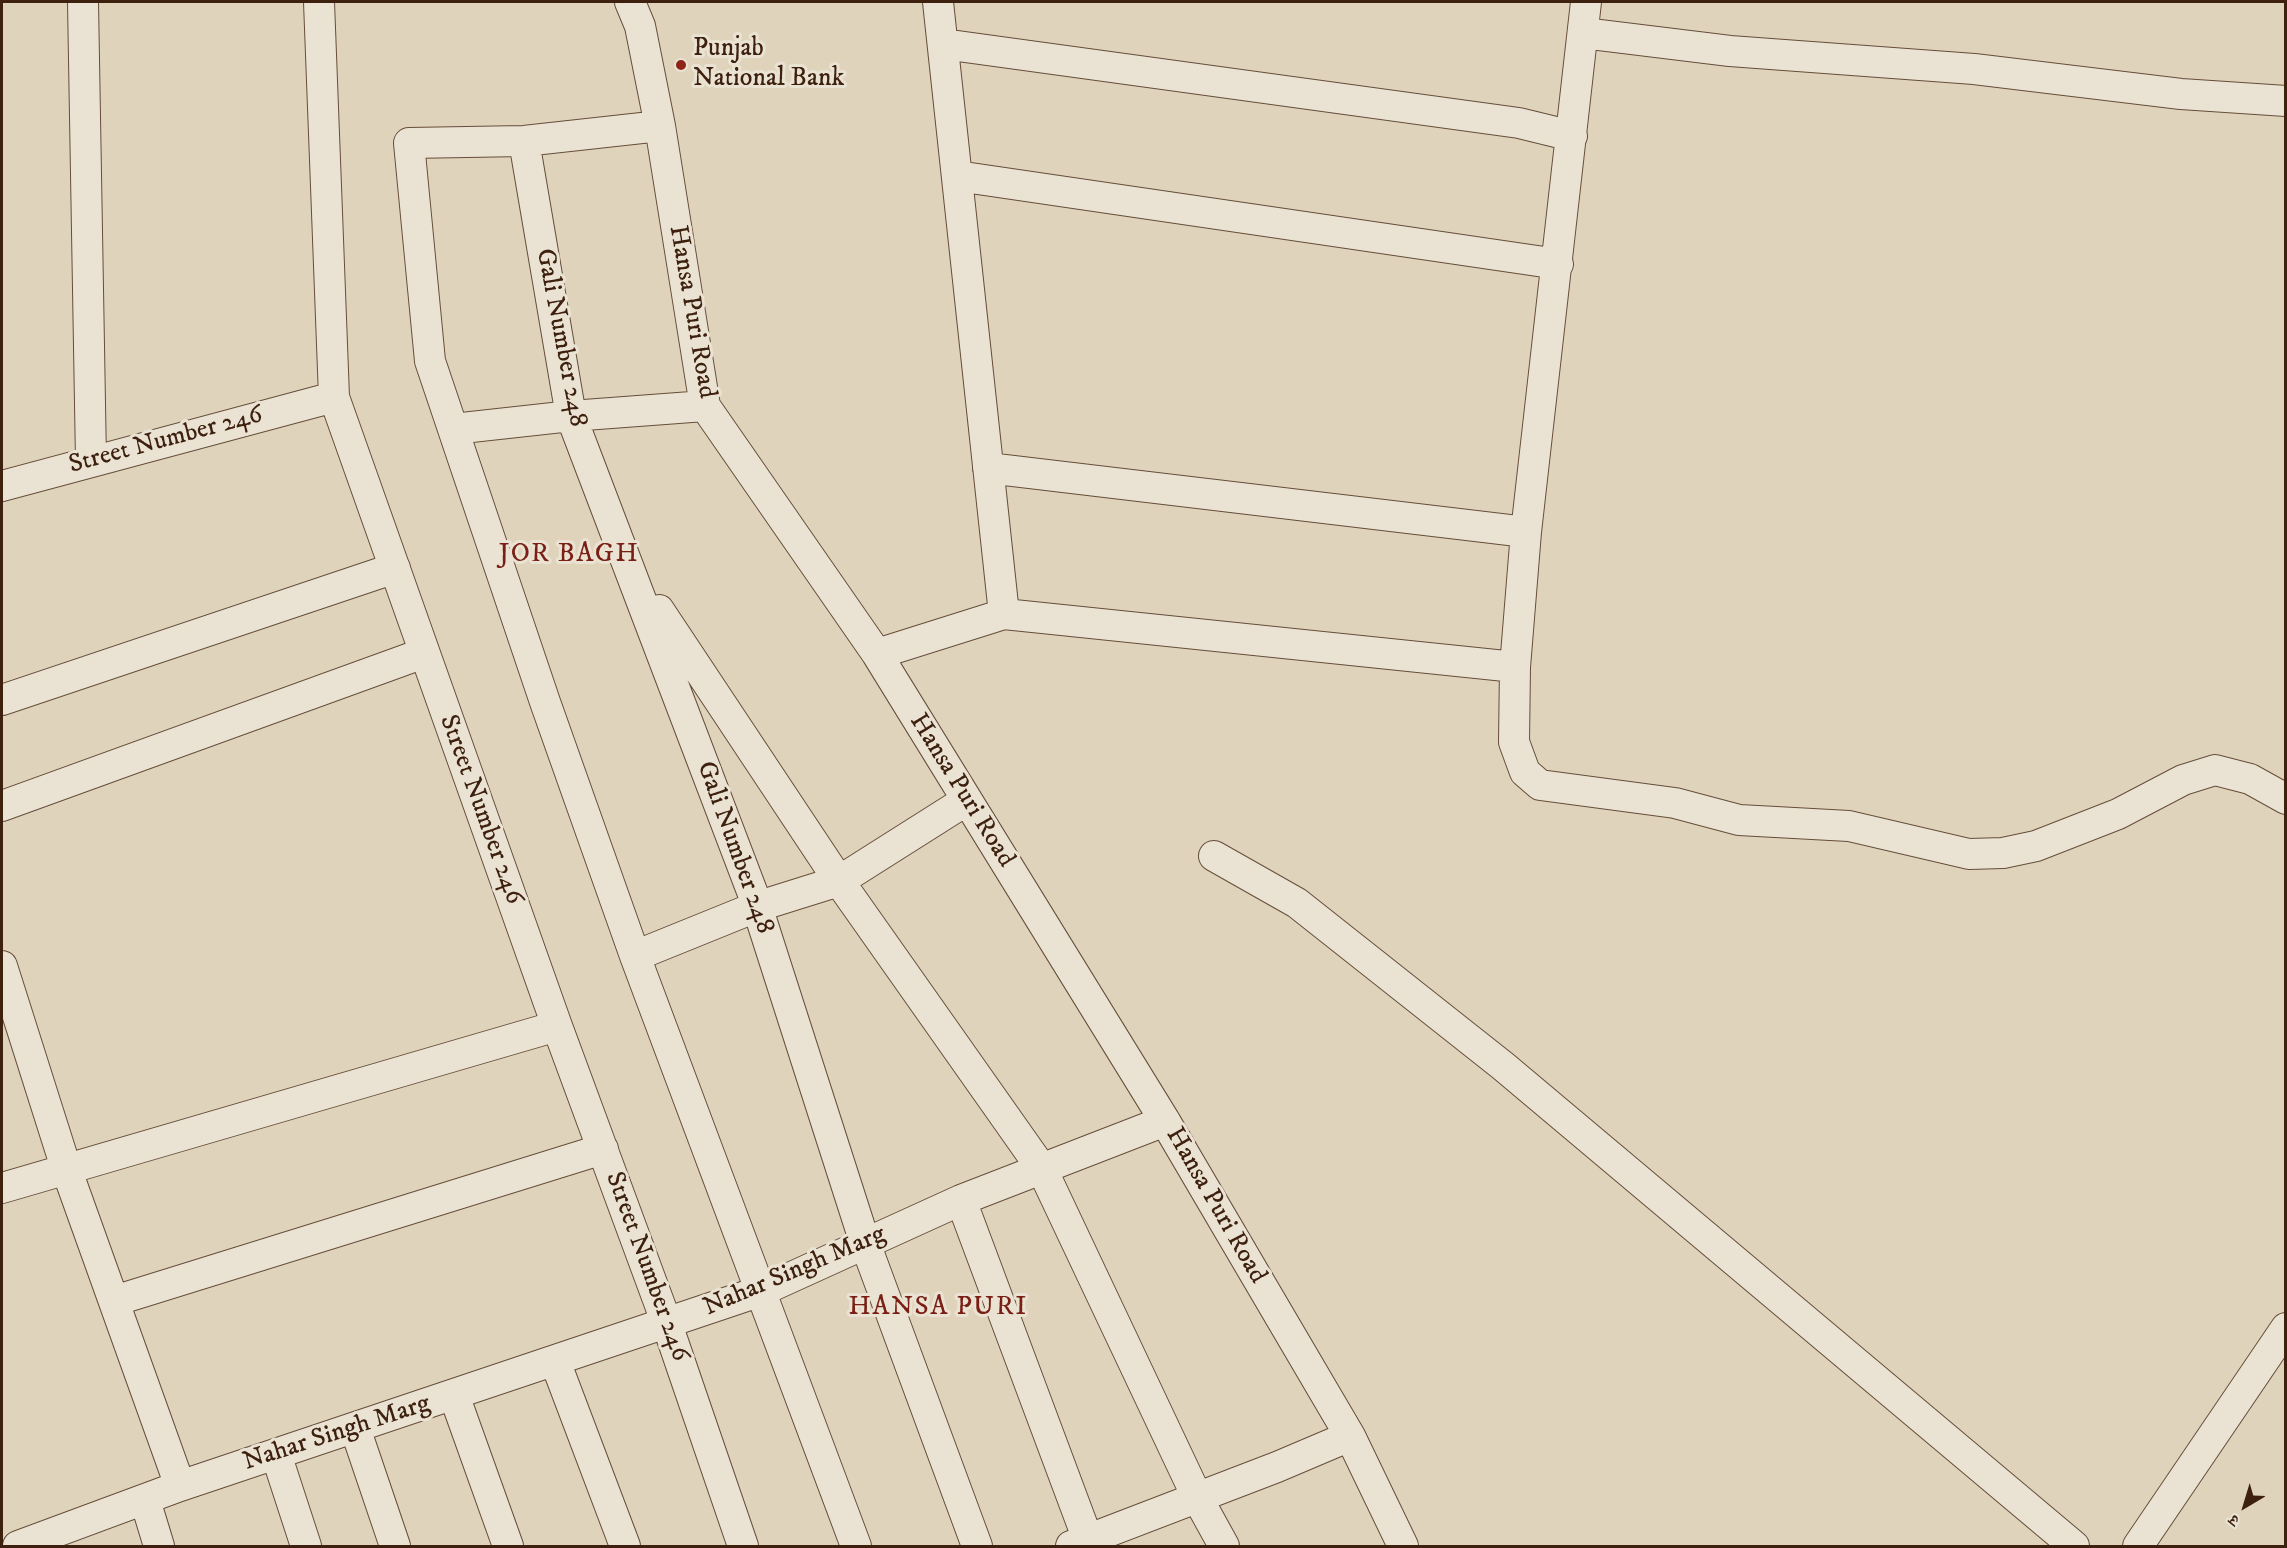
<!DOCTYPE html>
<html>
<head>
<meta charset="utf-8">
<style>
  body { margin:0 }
  #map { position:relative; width:2287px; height:1548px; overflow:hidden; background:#dfd4bb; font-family:"IM FELL DW Pica","Noto Serif Devanagari",serif }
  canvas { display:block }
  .frame { position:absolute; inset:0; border:3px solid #3e200f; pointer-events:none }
  .north { position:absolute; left:2215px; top:1476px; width:60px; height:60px; -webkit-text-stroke:4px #eae3d3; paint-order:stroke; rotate:218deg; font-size:16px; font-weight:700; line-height:24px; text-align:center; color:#3e200f }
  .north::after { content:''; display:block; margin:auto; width:21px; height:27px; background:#3e200f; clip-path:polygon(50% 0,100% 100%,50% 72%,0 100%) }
</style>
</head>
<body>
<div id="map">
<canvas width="2287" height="1548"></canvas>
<div class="frame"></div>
<div class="north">उ</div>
</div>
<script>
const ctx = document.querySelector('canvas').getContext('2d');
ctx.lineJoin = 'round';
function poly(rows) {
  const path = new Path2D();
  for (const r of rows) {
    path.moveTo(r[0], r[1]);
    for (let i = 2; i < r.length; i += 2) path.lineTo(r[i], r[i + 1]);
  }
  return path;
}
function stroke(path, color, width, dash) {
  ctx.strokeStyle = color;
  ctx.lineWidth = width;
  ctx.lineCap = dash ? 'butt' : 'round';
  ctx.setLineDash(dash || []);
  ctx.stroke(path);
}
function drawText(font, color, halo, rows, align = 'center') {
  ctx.font = font + ' "IM FELL DW Pica",serif';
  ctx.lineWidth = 6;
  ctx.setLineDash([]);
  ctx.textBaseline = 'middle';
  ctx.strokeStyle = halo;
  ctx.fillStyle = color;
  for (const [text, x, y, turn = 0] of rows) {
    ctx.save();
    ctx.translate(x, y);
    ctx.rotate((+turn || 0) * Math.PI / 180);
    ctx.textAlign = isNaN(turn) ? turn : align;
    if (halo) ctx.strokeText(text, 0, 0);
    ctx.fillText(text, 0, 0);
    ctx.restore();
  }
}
const street = poly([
  [83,2,91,461],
  [319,2,334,397,557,1026,667,1324,743,1546],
  [630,2,640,26,660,126,705,406,877,654,1165,1121,1350,1436,1403,1546],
  [1583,33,1730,51,1974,69,2181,94,2286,101],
  [943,44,1519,123,1572,136],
  [660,126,524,141,409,143,430,361,545,702,635,956,856,1546],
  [524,141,571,416,753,894,865,1243,977,1546],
  [957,176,1558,264],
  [453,429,571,416,705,406],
  [988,468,1526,532],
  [2,486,334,397],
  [659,610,839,881,1042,1169,1197,1497,1224,1546],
  [1004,614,1515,667,1526,532,1586,2],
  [877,654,1004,614,938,2],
  [1515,667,1514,742,1525,772,1540,785,1675,803,1739,820,1849,826,1969,854,2003,853,2036,846,2118,814,2183,780,2215,770,2250,779,2286,799],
  [2,700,395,568],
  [2,806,424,653],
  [1214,856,1297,903,1503,1066,2074,1546],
  [635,956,756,907,839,881,967,800],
  [2,966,66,1168,180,1486,18,1546],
  [2,1188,557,1026],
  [961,1200,1088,1540],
  [114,1301,603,1149],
  [555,1361,625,1546],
  [454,1395,508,1546],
  [355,1428,395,1546],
  [276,1454,306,1546],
  [180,1486,761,1291,961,1200,1165,1121],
  [145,1500,159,1546],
  [1071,1546,1277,1467,1350,1436],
  [2138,1546,2286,1328]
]);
stroke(street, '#664d3a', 32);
stroke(street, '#eae3d3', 30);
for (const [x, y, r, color] of [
  [681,65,6,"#8f2418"]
]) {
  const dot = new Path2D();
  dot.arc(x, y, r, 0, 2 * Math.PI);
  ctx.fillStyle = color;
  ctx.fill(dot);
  stroke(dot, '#eae3d3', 2);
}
drawText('26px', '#3e200f', '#eae3d3', [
  ["Punjab",693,50],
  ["National Bank",693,80]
], 'left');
drawText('26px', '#3e200f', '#eae3d3', [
  ["Hansa Puri Road",691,312,80],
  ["Gali Number 248",560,338,79],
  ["Street Number 246",166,441,-15],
  ["Hansa Puri Road",961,791,58],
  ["Street Number 246",480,810,70],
  ["Gali Number 248",734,848,70],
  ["Hansa Puri Road",1215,1206,60],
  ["Street Number 246",646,1267,70],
  ["Nahar Singh Marg",795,1272,-23],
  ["Nahar Singh Marg",337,1434,-18]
]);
ctx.letterSpacing = '1.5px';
drawText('27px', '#7a1f14', '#eae3d3', [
  ["JOR BAGH",569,555],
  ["HANSA PURI",938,1308]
]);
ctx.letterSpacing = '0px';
</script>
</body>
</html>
